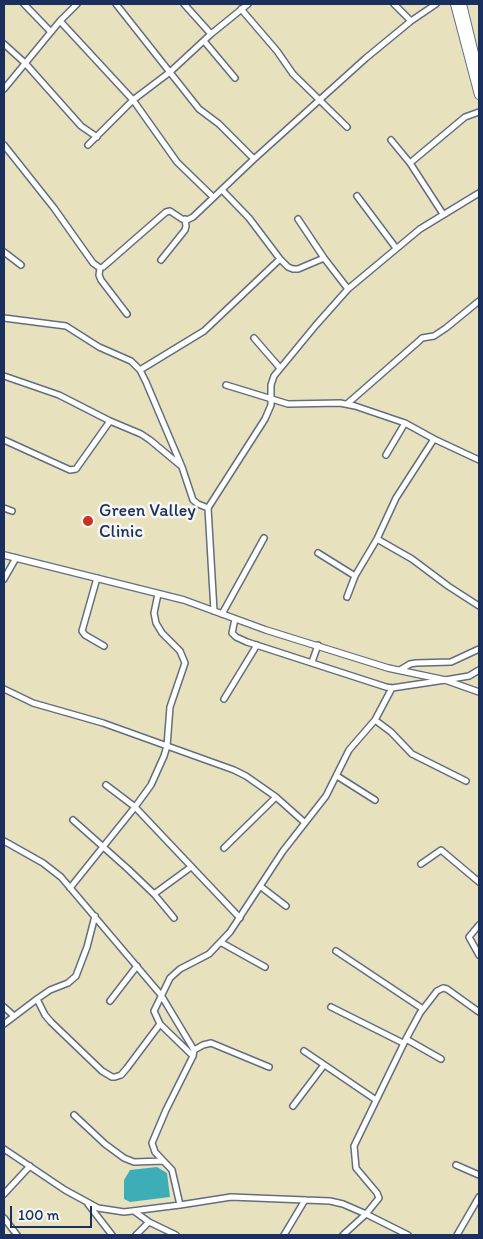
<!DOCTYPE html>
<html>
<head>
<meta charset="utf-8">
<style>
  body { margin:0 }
  #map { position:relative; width:483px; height:1239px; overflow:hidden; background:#e8e1be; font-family:Itim,sans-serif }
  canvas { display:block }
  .frame { position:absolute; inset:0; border:5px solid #1b2f5e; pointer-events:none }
  .scale { position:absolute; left:10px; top:1206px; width:82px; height:22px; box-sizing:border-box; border:2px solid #1b2f5e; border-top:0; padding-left:6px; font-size:15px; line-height:18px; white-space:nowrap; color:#1b2f5e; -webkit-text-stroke:4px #f6f6f2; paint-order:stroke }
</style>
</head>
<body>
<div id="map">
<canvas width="483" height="1239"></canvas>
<div class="frame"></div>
<div class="scale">100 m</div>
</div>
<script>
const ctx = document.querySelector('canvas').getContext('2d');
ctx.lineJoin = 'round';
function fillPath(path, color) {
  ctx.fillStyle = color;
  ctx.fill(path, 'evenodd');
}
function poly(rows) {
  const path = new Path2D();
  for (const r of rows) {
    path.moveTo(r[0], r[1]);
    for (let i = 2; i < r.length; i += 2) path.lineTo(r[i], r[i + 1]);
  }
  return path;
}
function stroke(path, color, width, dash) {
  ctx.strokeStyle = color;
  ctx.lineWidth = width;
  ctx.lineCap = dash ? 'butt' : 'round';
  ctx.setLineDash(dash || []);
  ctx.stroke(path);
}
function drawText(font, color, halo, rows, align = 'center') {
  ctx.font = font + ' Itim,sans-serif';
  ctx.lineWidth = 5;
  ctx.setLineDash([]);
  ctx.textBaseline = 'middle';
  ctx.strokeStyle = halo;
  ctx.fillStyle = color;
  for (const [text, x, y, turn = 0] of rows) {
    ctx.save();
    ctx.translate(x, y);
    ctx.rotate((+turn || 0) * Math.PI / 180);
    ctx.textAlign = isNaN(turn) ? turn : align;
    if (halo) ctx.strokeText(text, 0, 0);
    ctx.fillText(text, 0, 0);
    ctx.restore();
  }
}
fillPath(poly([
  [157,1167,167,1173,170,1197,130,1202,124,1199,124,1180,130,1170]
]), '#3daeb8');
const minor = poly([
  [24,4,51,32],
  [116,4,199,109,219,124,254,159],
  [184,4,211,34],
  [394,4,411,21],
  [241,9,277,51,293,74,347,127],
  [60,21,133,100,177,162,213,197],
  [204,41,235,78],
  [4,44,25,63,81,126,97,137],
  [4,89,60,21,77,4],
  [391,140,410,163,443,214],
  [4,145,54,208,93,263,100,268,103,267,166,212,170,211,182,219,187,220,193,217,254,159,366,58,411,21,436,4],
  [88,145,133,100,170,72,211,34,248,4],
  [410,163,465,117,479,112],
  [222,190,249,218,280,259,288,267,293,269,298,269,324,258],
  [357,196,396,248],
  [298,219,324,258,348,289],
  [4,252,21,265],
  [161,260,185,230,186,226,185,219],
  [100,268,99,275,101,280,127,314],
  [4,318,66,326,99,347,131,361,140,370,146,382,182,467,193,500,198,504,208,508],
  [254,338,280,368],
  [140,370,204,331,280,259],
  [4,376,59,395,110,421,141,434,150,440,180,465],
  [226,385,288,404,340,403,355,406,405,423,434,439,479,460],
  [347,404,419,341,422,338,434,336,446,328,479,301],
  [4,440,70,470,76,469,110,421],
  [386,455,405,423],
  [4,508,12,511],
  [377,539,412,559,448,586,479,606],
  [318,553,355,576],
  [97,578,82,631,85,635,104,646],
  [4,579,16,558],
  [347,597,355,576,377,539,396,498,434,439],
  [214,611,208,508,265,419,271,405,271,385,274,376,316,325,348,289,420,229,479,193],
  [222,614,264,538],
  [235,619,232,633,236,637,247,642,386,687,392,688,445,680,469,676,479,670],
  [312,662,318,645],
  [400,670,410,664,416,663,451,662,479,649],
  [4,689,33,703,103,723,234,770,246,776,276,797,304,822],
  [224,699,257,645],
  [375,720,391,732,412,754,466,781],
  [337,776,375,800],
  [106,785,135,807,240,918],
  [73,820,128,869,154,894,191,867],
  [4,841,43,863,61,877,161,995,194,1050,193,1056,166,1110,152,1143,155,1152,172,1170,180,1205,231,1197,330,1201,343,1204,366,1214,408,1235],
  [224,848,276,797],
  [421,864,441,850,479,882],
  [260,886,286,906],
  [70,888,135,807,151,785,164,756,167,746,170,707,185,663,180,651,162,633,156,623,154,613,158,594],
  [154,894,174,918],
  [95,916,87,947,76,976,68,983,50,990,37,999,45,1015,51,1022,102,1071,112,1077,115,1077,121,1075,127,1068,160,1024,154,1011,170,978,180,969,209,954,230,932,283,851,326,796,349,750,375,720,392,688],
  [479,925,469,937,479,955],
  [222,943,265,967],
  [336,951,423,1009],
  [110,1001,137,966],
  [4,1007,14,1016],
  [331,1007,403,1043],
  [4,1024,37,999],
  [160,1024,193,1056],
  [406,1039,441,1059],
  [194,1050,203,1045,211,1043,269,1067],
  [304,1051,376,1100],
  [293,1106,324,1065],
  [74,1115,105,1144,124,1158,134,1162,163,1161],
  [4,1149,65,1190,98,1208,124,1212,180,1205],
  [456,1165,479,1175],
  [4,1194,30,1166],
  [88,1204,112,1235],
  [134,1211,149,1222,176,1235],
  [4,1218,17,1235],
  [136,1235,149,1222],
  [284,1235,305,1200],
  [343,1235,366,1214,379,1198,377,1193,356,1168,354,1146,406,1039,420,1013,437,991,443,988,447,989,479,1012],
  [457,1235,479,1197]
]);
const tertiary = poly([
  [4,555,184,600,266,630,388,668,445,680,479,692]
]);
const trunk = poly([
  [455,4,479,95],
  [462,4,479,74]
]);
stroke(minor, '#636d80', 8);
stroke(tertiary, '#636d80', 8);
stroke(trunk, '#636d80', 10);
stroke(minor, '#fff', 5);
stroke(tertiary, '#fff', 5.5);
stroke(trunk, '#fff', 8);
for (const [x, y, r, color] of [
  [88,521,6,"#c8321e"]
]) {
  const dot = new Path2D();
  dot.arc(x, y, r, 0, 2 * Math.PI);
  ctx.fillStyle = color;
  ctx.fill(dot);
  stroke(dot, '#f6f6f2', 2);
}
drawText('18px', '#1b2f5e', '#f6f6f2', [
  ["Green Valley",99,511],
  ["Clinic",99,532]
], 'left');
</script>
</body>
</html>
